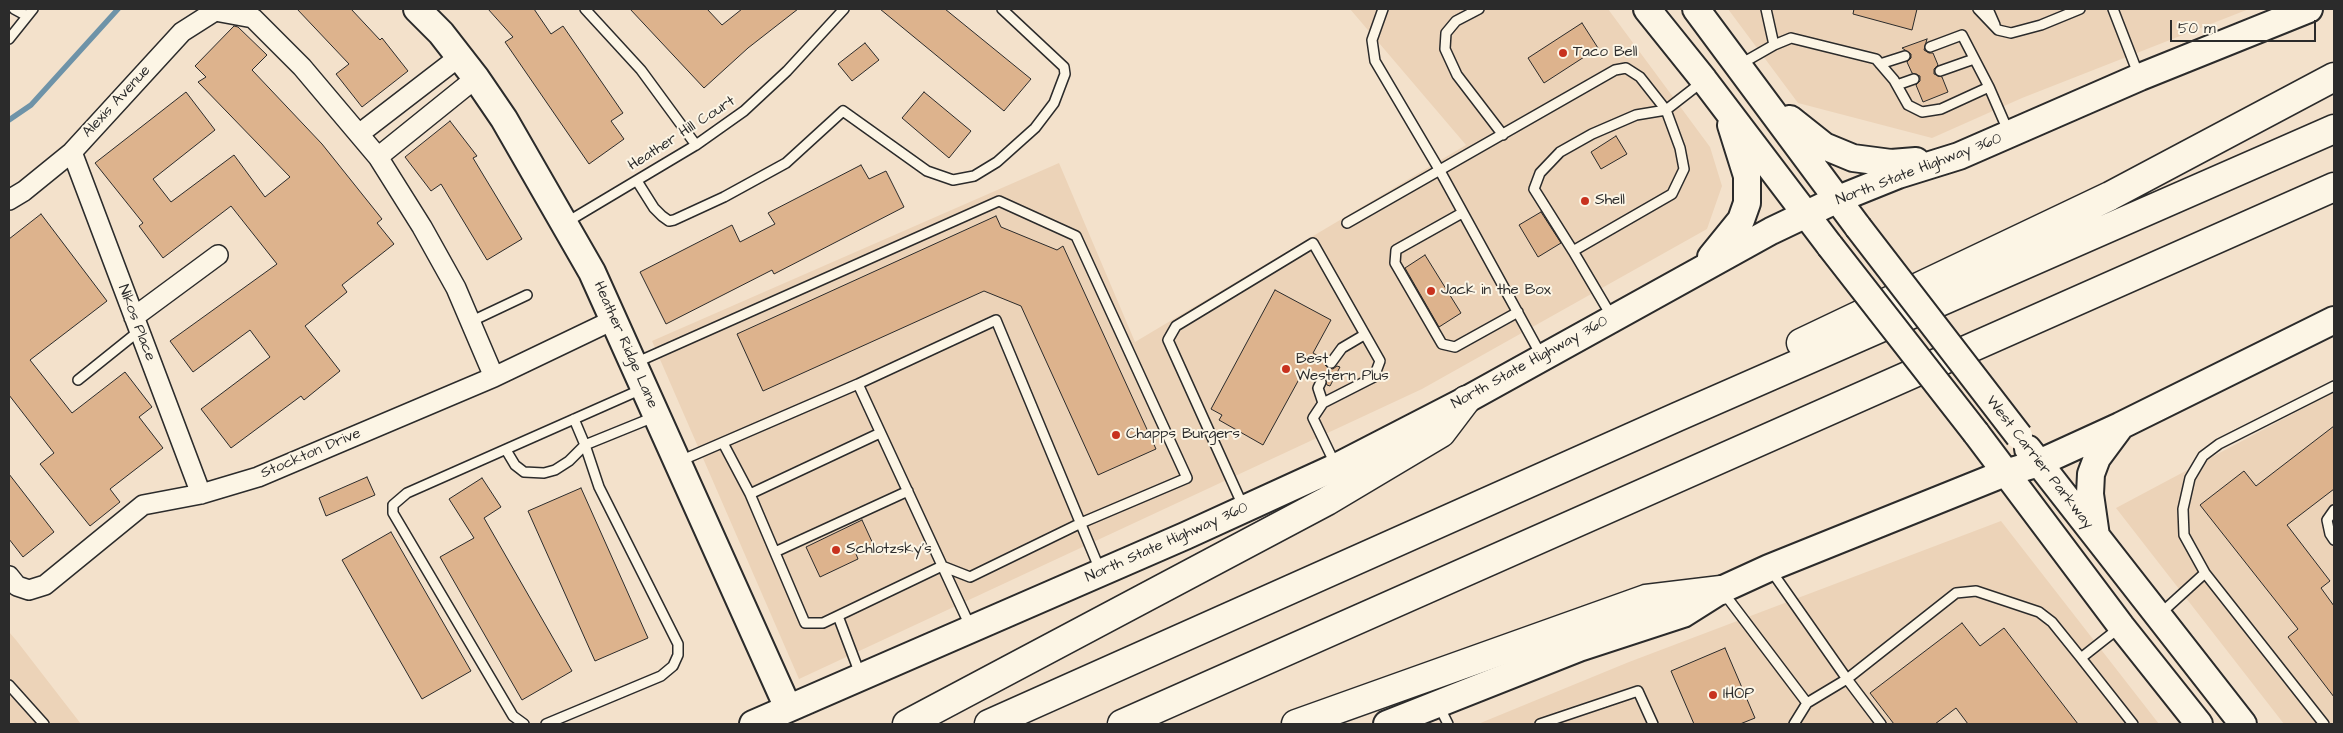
<!DOCTYPE html>
<html>
<head>
<meta charset="utf-8">
<style>
  body { margin:0 }
  #map { position:relative; width:2343px; height:733px; overflow:hidden; background:#f3e1cb; font-family:"Architects Daughter",sans-serif }
  canvas { display:block }
  .frame { position:absolute; inset:0; border:10px solid #2b2b2b; pointer-events:none }
  .scale { position:absolute; left:2170px; top:20px; width:146px; height:22px; box-sizing:border-box; border:2px solid #2b2b2b; border-top:0; padding-left:6px; font-size:15px; line-height:18px; white-space:nowrap; color:#2b2b2b; -webkit-text-stroke:4px #fcf5e5; paint-order:stroke }
</style>
</head>
<body>
<div id="map">
<canvas width="2343" height="733"></canvas>
<div class="frame"></div>
<div class="scale">50 m</div>
</div>
<script>
const ctx = document.querySelector('canvas').getContext('2d');
ctx.lineJoin = 'round';
function fillPath(path, color) {
  ctx.fillStyle = color;
  ctx.fill(path, 'evenodd');
}
function poly(rows) {
  const path = new Path2D();
  for (const r of rows) {
    path.moveTo(r[0], r[1]);
    for (let i = 2; i < r.length; i += 2) path.lineTo(r[i], r[i + 1]);
  }
  return path;
}
function stroke(path, color, width, dash) {
  ctx.strokeStyle = color;
  ctx.lineWidth = width;
  ctx.lineCap = dash ? 'butt' : 'round';
  ctx.setLineDash(dash || []);
  ctx.stroke(path);
}
function drawText(font, color, halo, rows, align = 'center') {
  ctx.font = font + ' "Architects Daughter",sans-serif';
  ctx.lineWidth = 4;
  ctx.setLineDash([]);
  ctx.textBaseline = 'middle';
  ctx.strokeStyle = halo;
  ctx.fillStyle = color;
  for (const [text, x, y, turn = 0] of rows) {
    ctx.save();
    ctx.translate(x, y);
    ctx.rotate((+turn || 0) * Math.PI / 180);
    ctx.textAlign = isNaN(turn) ? turn : align;
    if (halo) ctx.strokeText(text, 0, 0);
    ctx.fillText(text, 0, 0);
    ctx.restore();
  }
}
fillPath(poly([
  [1350,9,1608,9,1710,147,1722,186,1707,229,1422,389,799,679,652,341,1059,163,1135,342,1466,145],
  [1728,9,2249,9,2022,98,1932,138,1798,103],
  [2334,392,2334,724,2284,724,2116,508],
  [2001,521,2159,724,1478,724,1629,662],
  [9,632,16,640,81,724,9,724]
]), '#ecd3b8');
stroke(poly([
  [9,120,31,105,118,9]
]), '#6e93a8', 5.5);
const building = poly([
  [297,9,351,9,380,40,382,38,408,71,362,107,336,74,349,64,297,9],
  [488,9,534,9,551,34,563,26,623,113,611,121,624,139,589,164,505,42,513,37,488,9],
  [630,9,707,9,722,25,742,9,798,9,748,48,704,88,630,9],
  [880,9,945,9,1031,79,1004,111,880,9],
  [1854,9,1917,9,1912,30,1853,14,1854,9],
  [1582,23,1598,48,1544,83,1528,58,1582,23],
  [234,26,238,27,267,55,252,70,322,144,382,219,377,223,394,244,342,285,347,292,305,326,340,371,304,400,301,396,231,448,201,409,270,357,250,330,193,372,170,341,277,264,231,206,163,258,139,226,143,223,95,163,186,92,215,130,153,179,171,202,234,155,265,197,290,177,198,82,206,77,195,66,234,26],
  [1927,39,1924,50,1929,53,1933,53,1938,65,1934,69,1934,74,1942,77,1948,92,1923,102,1916,85,1920,81,1920,76,1912,73,1907,62,1911,58,1911,54,1902,48,1927,39],
  [865,43,879,60,852,81,838,64,865,43],
  [924,92,971,131,949,158,902,118,924,92],
  [450,121,477,156,473,158,522,239,487,260,441,184,431,191,405,157,450,121],
  [1616,136,1627,154,1601,169,1591,152,1616,136],
  [861,165,869,179,886,171,904,207,774,274,772,270,666,324,640,272,732,225,740,242,775,224,768,213,861,165],
  [1541,212,1561,243,1538,257,1519,225,1541,212],
  [41,214,107,301,30,360,72,413,125,372,152,407,139,417,163,448,110,489,120,502,90,526,40,464,54,453,9,395,9,239,41,214],
  [996,216,1001,227,1057,250,1063,246,1156,449,1098,475,1021,306,984,291,763,391,737,334,996,216],
  [1425,255,1461,313,1439,327,1405,268,1425,255],
  [1275,290,1331,320,1313,353,1326,360,1325,365,1328,368,1333,369,1337,366,1340,367,1330,386,1327,385,1324,377,1320,376,1316,379,1303,372,1263,445,1219,420,1222,415,1211,409,1275,290],
  [2334,426,2334,489,2287,525,2330,581,2321,588,2334,606,2334,697,2288,637,2298,629,2200,505,2244,471,2256,486,2334,426],
  [9,474,54,532,23,557,9,539,9,474],
  [367,477,375,495,326,516,319,498,367,477],
  [482,478,501,507,484,518,572,671,522,700,440,557,474,538,449,499,482,478],
  [581,488,648,638,595,661,528,511,581,488],
  [862,520,874,546,856,554,858,559,820,577,806,547,862,520],
  [391,532,471,671,422,699,342,560,391,532],
  [1962,623,1980,646,2004,628,2078,724,1968,724,1956,708,1935,724,1894,724,1870,693,1962,623],
  [1725,648,1755,718,1740,724,1694,724,1671,671,1725,648]
]);
fillPath(building, '#ddb38d');
stroke(building, '#2b2b2b', 1);
const lane = poly([
  [14,9,27,16],
  [585,9,641,70,696,145],
  [1383,9,1372,40,1375,61,1440,171,1541,355],
  [1479,9,1456,21,1446,33,1445,49,1457,75,1503,135],
  [1978,9,1998,30,2011,33,2041,25,2080,9],
  [1988,9,1995,25],
  [2113,9,2139,76],
  [9,39,33,9],
  [1774,45,1791,38,1876,59,1894,80,1908,105,1922,112,1941,109,1989,87,2009,133],
  [1930,47,1962,35,1989,87],
  [1880,64,1905,56],
  [1739,65,1774,45,1766,9],
  [1940,71,1974,59],
  [1897,85,1914,79],
  [637,181,654,208,662,216,669,221,674,220,724,197,786,163,843,111,927,171,953,180,974,176,997,162,1035,128,1054,103,1065,74,1064,67,1002,9],
  [1462,213,1396,250,1395,263,1442,344,1455,347,1518,312],
  [567,222,696,145,744,111,787,71,844,9],
  [1347,223,1615,70,1626,68,1640,77,1666,110,1636,115,1592,134,1560,152,1540,173,1534,189,1573,251],
  [1612,317,1573,251,1672,194,1684,169,1680,148,1666,110,1702,82],
  [472,321,527,295],
  [635,363,999,201,1076,236,1187,478,1081,523,970,577,942,566,823,623,805,623,750,494,723,443],
  [1331,363,1342,348,1364,335],
  [78,380,139,331],
  [1321,382,1318,388,1323,403],
  [858,384,971,628],
  [506,450,515,465,524,472,544,473,555,470,569,461,585,445,654,417],
  [680,461,858,384,996,320,1100,570],
  [750,494,880,433],
  [1243,506,1168,340,1176,326,1313,243,1380,361,1374,377,1323,403,1313,418,1336,466],
  [2334,510,2327,520,2330,534,2334,540],
  [775,552,908,491],
  [2205,573,2324,724],
  [1723,592,1807,703,1847,679,1770,569],
  [2160,614,2205,573,2184,535,2183,509,2190,478,2203,456,2219,444,2334,386],
  [838,616,860,674],
  [2081,658,2133,724],
  [9,685,44,724],
  [1439,706,1448,724],
  [524,724,513,716,393,513,393,505,407,493,642,389],
  [546,724,661,676,673,666,678,655,678,644,599,487,585,445,574,419],
  [1540,724,1638,691,1653,724],
  [1794,724,1807,703],
  [1881,724,1847,679,1956,593,1976,591,2039,612,2052,622,2081,658,2119,628]
]);
const street = poly([
  [359,134,459,57],
  [72,152,201,494],
  [378,157,476,78],
  [9,200,24,191,72,152,182,32,215,11,253,18,302,67,378,157,422,227,456,288,494,377],
  [134,317,218,255],
  [9,576,17,586,29,590,45,585,143,505,201,494,258,477,494,377,613,320]
]);
const secondary = poly([
  [417,9,441,33,476,78,504,119,592,272,788,708],
  [1647,9,1704,80,1830,246],
  [1696,9,1858,227],
  [1790,119,1824,146,1853,158,1891,163,1916,161],
  [1711,257,1741,220,1747,203,1747,176,1731,125],
  [1976,433,2121,626,2199,724],
  [2028,449,2243,724],
  [2096,536,2090,494,2091,474,2097,458,2120,427],
  [753,724,1185,536,1336,467,1466,400,1771,231,1836,200,1898,175,1959,156,2140,77,2309,9],
  [1387,724,1579,648,1683,614,1721,590,1769,568,2005,473,2039,463,2120,426,2334,320]
]);
const highway = poly([
  [1801,343,2110,196,2334,77],
  [907,724,1327,501,1441,433,1466,400],
  [989,724,1677,417,2334,129],
  [1122,724,2334,187],
  [1296,724,1646,599,1721,590]
]);
stroke(lane, '#2b2b2b', 12);
stroke(street, '#2b2b2b', 22);
stroke(secondary, '#2b2b2b', 30);
stroke(highway, '#2b2b2b', 31);
stroke(lane, '#fcf5e5', 9);
stroke(street, '#fcf5e5', 19);
stroke(secondary, '#fcf5e5', 26);
stroke(highway, '#fcf5e5', 28);
const secondaryBridge = poly([
  [1858,227,2019,436],
  [1830,246,1976,433]
]);
stroke(secondaryBridge, '#2b2b2b', 30, []);
stroke(secondaryBridge, '#fcf5e5', 26);
for (const [x, y, r, color] of [
  [1563,53,5,"#c8321e"],
  [1585,201,5,"#c8321e"],
  [1431,291,5,"#c8321e"],
  [1286,369,5,"#c8321e"],
  [1116,435,5,"#c8321e"],
  [836,550,5,"#c8321e"],
  [1713,695,5,"#c8321e"]
]) {
  const dot = new Path2D();
  dot.arc(x, y, r, 0, 2 * Math.PI);
  ctx.fillStyle = color;
  ctx.fill(dot);
  stroke(dot, '#fcf5e5', 2);
}
drawText('15px', '#2b2b2b', '#fcf5e5', [
  ["Taco Bell",1573,53],
  ["Shell",1595,201],
  ["Jack in the Box",1441,291],
  ["Best",1296,360],
  ["Western Plus",1296,377],
  ["Chapps Burgers",1126,435],
  ["Schlotzsky's",846,550],
  ["IHOP",1723,695]
], 'left');
drawText('15px', '#2b2b2b', '#fcf5e5', [
  ["Alexis Avenue",117,102,-47],
  ["Heather Hill Court",682,134,-33],
  ["North State Highway 360",1919,170,-21],
  ["Nikos Place",136,323,69],
  ["Heather Ridge Lane",625,345,66],
  ["North State Highway 360",1530,363,-29],
  ["Stockton Drive",311,454,-23],
  ["West Carrier Parkway",2039,463,52],
  ["North State Highway 360",1167,543,-24]
]);
</script>
</body>
</html>
